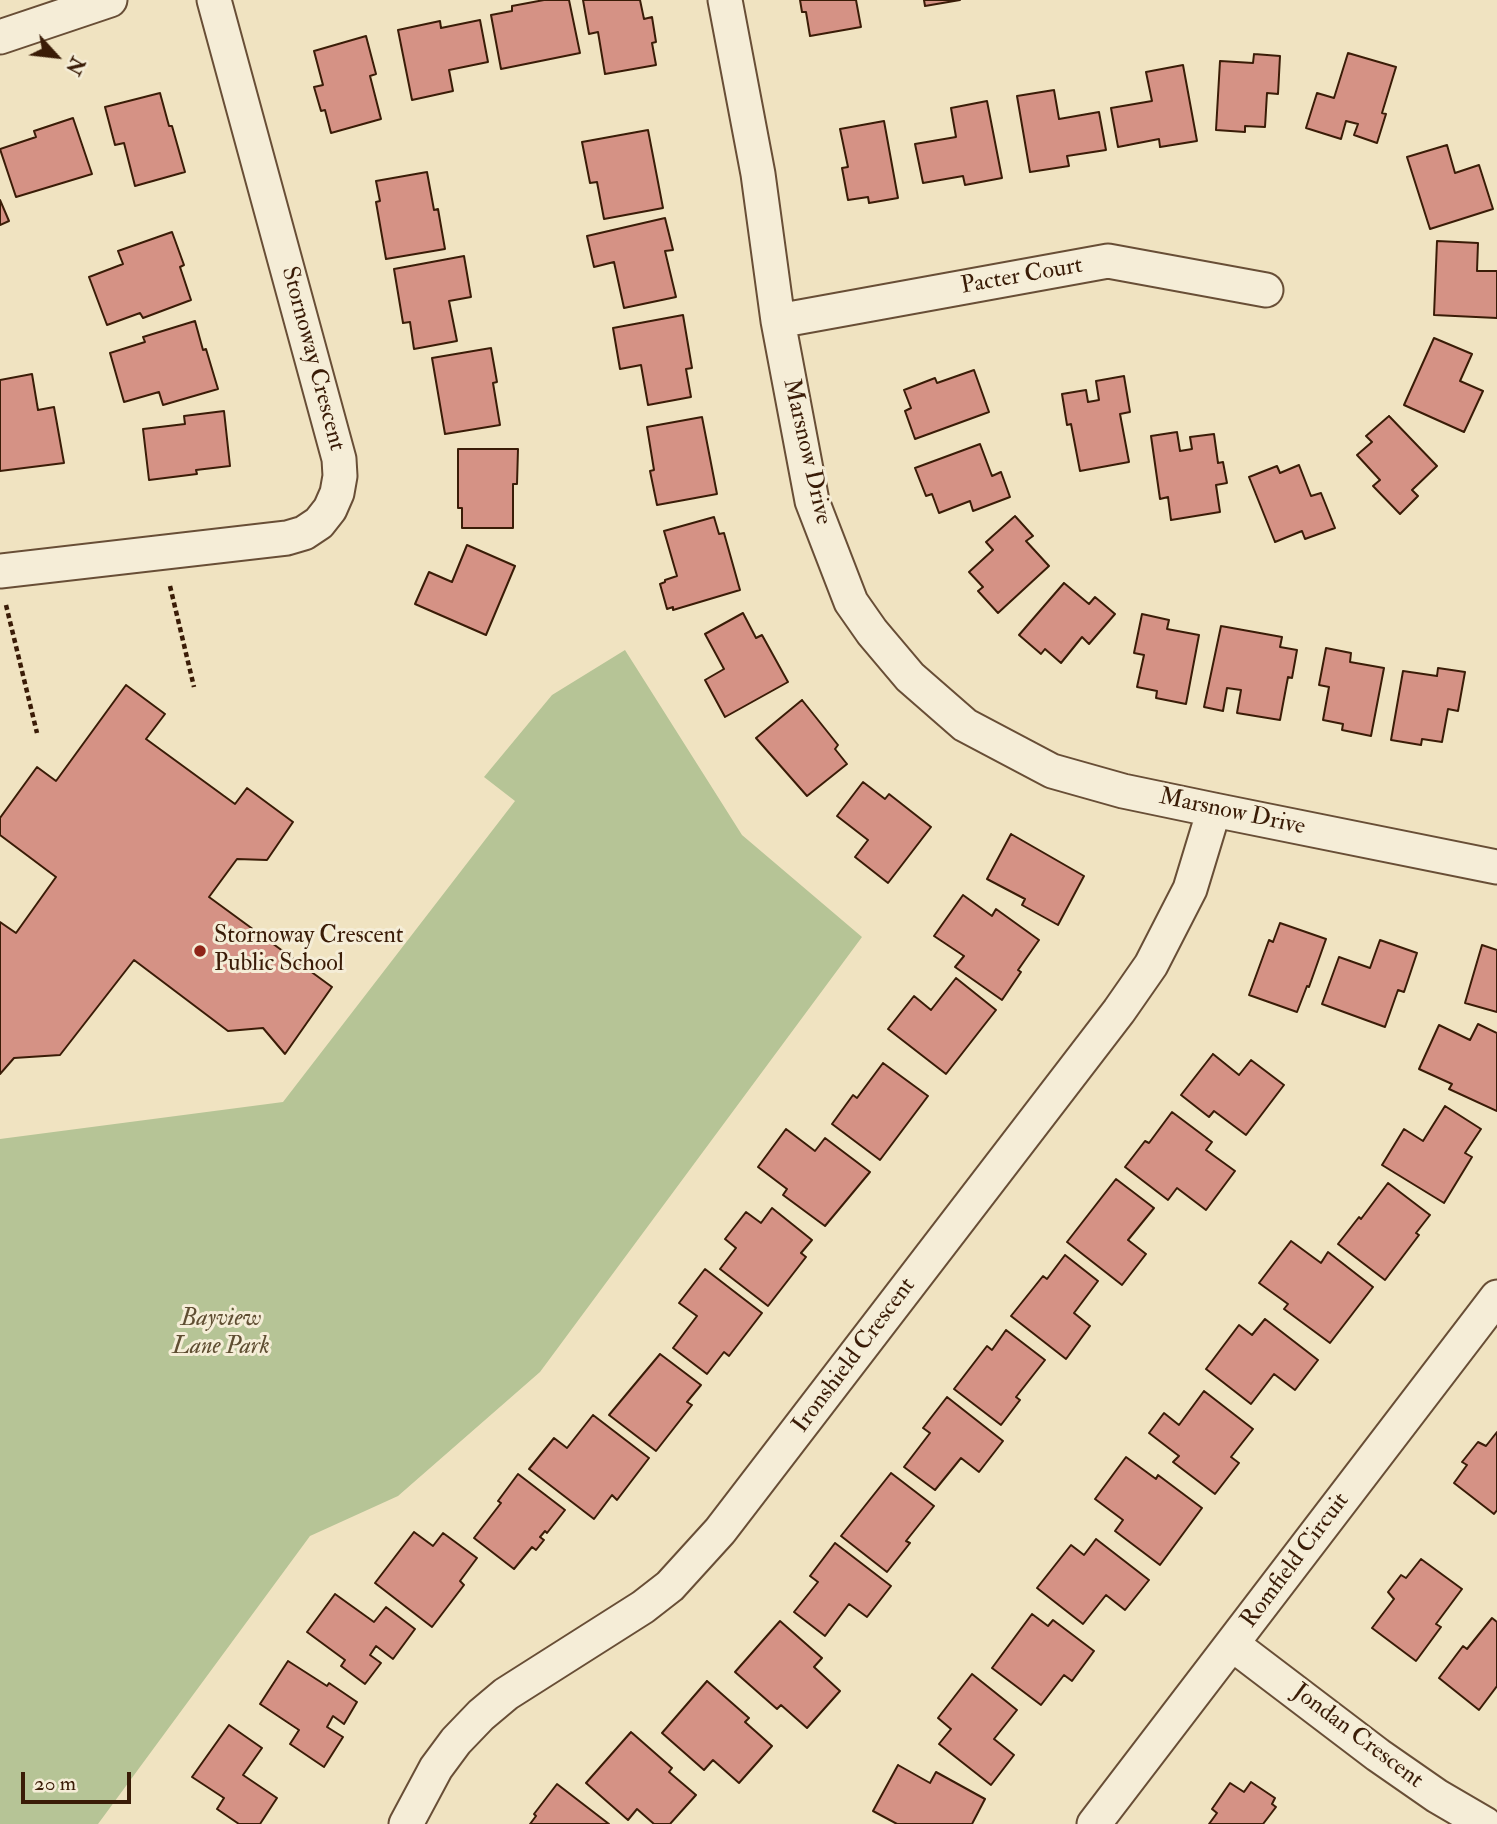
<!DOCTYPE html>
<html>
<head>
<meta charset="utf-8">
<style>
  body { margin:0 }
  #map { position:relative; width:1497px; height:1824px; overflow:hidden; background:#f0e3c1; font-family:"IM FELL Double Pica",serif }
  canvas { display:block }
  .north { position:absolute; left:21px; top:21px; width:70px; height:70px; -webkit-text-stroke:5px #f5edd7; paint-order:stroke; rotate:117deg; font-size:19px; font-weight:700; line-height:28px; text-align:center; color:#3a1c07 }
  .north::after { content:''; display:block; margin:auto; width:24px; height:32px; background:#3a1c07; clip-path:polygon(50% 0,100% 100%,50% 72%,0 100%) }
  .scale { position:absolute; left:21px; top:1772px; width:110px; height:32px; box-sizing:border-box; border:4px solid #3a1c07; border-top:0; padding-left:9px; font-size:21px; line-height:24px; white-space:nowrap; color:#3a1c07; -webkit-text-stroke:5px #f5edd7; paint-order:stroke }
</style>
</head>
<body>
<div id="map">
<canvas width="1497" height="1824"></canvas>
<div class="north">N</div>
<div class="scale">20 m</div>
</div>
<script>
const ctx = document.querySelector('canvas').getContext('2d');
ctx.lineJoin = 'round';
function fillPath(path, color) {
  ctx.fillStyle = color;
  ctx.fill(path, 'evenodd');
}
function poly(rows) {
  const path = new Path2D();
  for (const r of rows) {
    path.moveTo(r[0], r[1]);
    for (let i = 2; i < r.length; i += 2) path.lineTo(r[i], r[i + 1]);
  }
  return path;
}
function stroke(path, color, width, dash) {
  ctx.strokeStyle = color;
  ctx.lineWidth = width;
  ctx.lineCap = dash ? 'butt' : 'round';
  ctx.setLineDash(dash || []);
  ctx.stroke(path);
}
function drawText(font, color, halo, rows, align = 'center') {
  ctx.font = font + ' "IM FELL Double Pica",serif';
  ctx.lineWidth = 6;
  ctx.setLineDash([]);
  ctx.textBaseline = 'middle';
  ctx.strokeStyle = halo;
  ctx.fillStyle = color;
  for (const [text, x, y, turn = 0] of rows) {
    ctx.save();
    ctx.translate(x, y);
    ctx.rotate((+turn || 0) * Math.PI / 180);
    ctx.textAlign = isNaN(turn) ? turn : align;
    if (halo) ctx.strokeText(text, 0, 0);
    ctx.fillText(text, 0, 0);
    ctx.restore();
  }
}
fillPath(poly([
  [625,650,742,835,862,937,540,1372,398,1496,310,1536,98,1824,0,1824,0,1139,283,1102,515,801,484,777,552,695]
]), '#b6c496');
const building = poly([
  [544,0,569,0,580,53,501,69,491,15,512,11,512,6,544,0],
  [583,0,640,0,644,19,652,17,656,42,652,43,656,65,605,74,598,32,589,34,583,0],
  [800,0,856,0,861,27,810,36,806,12,802,12,800,0],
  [924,0,960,0,925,6,924,0],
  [480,20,488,62,449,70,453,91,412,100,398,30,440,21,441,28,480,20],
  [366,36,376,74,370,76,381,119,331,133,325,110,321,111,314,87,323,85,314,51,366,36],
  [1348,53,1396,67,1382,113,1386,114,1377,143,1354,135,1358,124,1346,121,1341,139,1306,128,1317,93,1334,98,1348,53],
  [1254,54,1280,56,1278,94,1267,93,1265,127,1245,126,1245,132,1216,130,1220,61,1253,63,1254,54],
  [1183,65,1197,141,1160,147,1159,139,1118,147,1111,108,1152,101,1146,72,1183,65],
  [1054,90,1059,119,1099,112,1106,150,1067,156,1069,166,1030,172,1017,96,1054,90],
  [160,93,169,126,172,126,185,172,135,186,124,143,115,145,105,107,160,93],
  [987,101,1002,178,965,185,963,176,923,183,915,144,956,137,951,108,987,101],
  [73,118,92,174,16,197,0,149,36,137,34,131,73,118],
  [884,121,898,198,869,203,868,197,848,200,842,168,848,167,840,129,884,121],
  [648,130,663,208,604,219,597,182,590,183,582,142,648,130],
  [1447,145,1455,173,1479,165,1493,209,1430,229,1407,157,1447,145],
  [427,172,434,210,438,209,445,249,386,259,376,202,380,201,376,181,427,172],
  [0,200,9,221,0,225,0,200],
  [665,218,673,250,665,251,676,297,624,308,614,262,594,267,587,236,665,218],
  [172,232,184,265,180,267,191,300,143,318,140,313,107,325,89,277,123,264,118,251,172,232],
  [1437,241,1478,243,1477,271,1497,271,1497,318,1434,315,1437,241],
  [464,256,471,297,449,301,457,341,414,349,410,322,403,323,394,269,464,256],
  [683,315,692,368,686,369,691,397,648,405,641,365,620,369,613,328,683,315],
  [195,321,203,350,206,349,218,389,163,405,159,392,124,402,110,353,145,342,143,337,195,321],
  [1434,338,1472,354,1460,381,1483,391,1464,432,1404,405,1434,338],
  [491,348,497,382,493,383,500,425,445,434,432,358,491,348],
  [974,370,989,412,915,439,905,411,911,408,904,390,935,378,937,383,974,370],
  [32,374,38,410,54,407,64,463,0,471,0,380,32,374],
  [1124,376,1130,412,1120,414,1129,462,1080,471,1071,424,1067,425,1062,394,1086,390,1088,402,1099,400,1096,381,1124,376],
  [224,411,230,466,196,470,197,474,149,480,143,429,185,424,184,416,224,411],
  [1389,416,1437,466,1412,490,1418,496,1400,514,1373,486,1380,480,1357,455,1372,442,1366,436,1389,416],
  [702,417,717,494,657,505,650,471,654,470,647,427,702,417],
  [1177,432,1180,451,1192,449,1190,437,1214,434,1218,463,1223,462,1227,483,1216,485,1220,512,1171,520,1168,497,1160,499,1151,436,1177,432],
  [980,444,992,476,1001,472,1010,497,973,511,970,501,939,513,932,494,926,496,915,468,980,444],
  [458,449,518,449,517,484,513,484,513,528,462,528,462,508,458,508,458,449],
  [1299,465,1311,496,1321,493,1335,528,1305,539,1302,531,1275,542,1249,477,1277,466,1280,473,1299,465],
  [1015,516,1033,536,1026,541,1049,566,998,613,978,591,983,587,969,572,993,550,986,542,1015,516],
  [714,517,719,534,724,533,740,590,673,610,673,607,667,609,660,584,665,582,665,580,677,576,664,531,714,517],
  [467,545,515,566,486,635,415,604,429,572,452,582,467,545],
  [1064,583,1089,604,1095,597,1115,614,1089,644,1082,637,1061,663,1045,649,1041,654,1019,635,1064,583],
  [743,613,756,638,762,635,788,682,725,717,705,680,724,669,705,634,743,613],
  [1142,614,1169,620,1167,629,1199,635,1186,704,1156,698,1157,691,1137,687,1144,655,1134,653,1142,614],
  [1221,626,1282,637,1280,647,1297,650,1292,678,1288,677,1280,720,1237,713,1241,690,1227,688,1223,711,1204,707,1221,626],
  [1326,648,1351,653,1350,662,1384,668,1371,736,1342,730,1343,724,1323,720,1329,687,1319,685,1326,648],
  [1438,668,1465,672,1458,711,1448,709,1442,742,1422,739,1421,745,1391,740,1403,671,1437,676,1438,668],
  [126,685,165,714,146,739,235,804,247,788,293,822,267,860,237,859,209,897,332,987,285,1054,263,1028,228,1031,134,960,60,1055,14,1058,0,1074,0,922,16,933,56,877,0,835,0,818,37,767,56,781,126,685],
  [802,700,838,745,835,749,847,764,807,796,756,738,802,700],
  [863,782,885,799,889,794,931,827,888,883,855,857,868,840,837,816,863,782],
  [1011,834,1084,876,1058,925,1022,905,1025,899,987,879,1011,834],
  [963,895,992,916,996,909,1039,940,1018,970,1021,972,1002,1000,955,967,964,956,934,936,963,895],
  [1280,923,1326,939,1309,987,1307,986,1297,1012,1249,995,1269,940,1273,942,1280,923],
  [1380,940,1417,953,1404,992,1398,990,1385,1027,1322,1004,1339,957,1370,968,1380,940],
  [1482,945,1497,950,1497,1012,1465,1003,1482,945],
  [956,978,996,1010,946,1074,888,1029,914,996,931,1010,956,978],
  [1478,1024,1497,1033,1497,1111,1449,1089,1452,1084,1419,1069,1439,1025,1470,1040,1478,1024],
  [1213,1054,1239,1075,1251,1060,1284,1085,1246,1135,1214,1111,1209,1117,1181,1095,1213,1054],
  [883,1063,928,1096,880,1160,832,1124,853,1095,857,1098,883,1063],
  [1445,1106,1481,1129,1465,1153,1472,1157,1444,1203,1382,1165,1404,1129,1423,1141,1445,1106],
  [1172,1112,1212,1142,1206,1150,1235,1171,1206,1210,1177,1188,1168,1200,1125,1167,1145,1141,1149,1143,1172,1112],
  [786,1129,815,1151,825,1138,870,1172,825,1226,783,1195,787,1189,758,1167,786,1129],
  [1116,1179,1154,1208,1128,1240,1146,1254,1122,1285,1067,1242,1116,1179],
  [1388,1183,1430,1215,1416,1233,1419,1235,1385,1280,1338,1244,1359,1217,1361,1219,1388,1183],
  [772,1208,812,1240,801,1253,806,1257,768,1306,720,1269,736,1248,725,1239,746,1212,761,1223,772,1208],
  [1291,1241,1321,1263,1328,1252,1373,1287,1330,1343,1284,1309,1288,1304,1259,1283,1291,1241],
  [1065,1255,1098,1281,1074,1313,1090,1326,1066,1359,1011,1316,1043,1276,1047,1279,1065,1255],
  [705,1269,762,1313,729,1356,724,1352,707,1374,673,1348,697,1316,679,1303,705,1269],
  [1265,1319,1318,1360,1295,1390,1274,1374,1251,1404,1206,1369,1239,1325,1252,1335,1265,1319],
  [1006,1330,1045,1360,1016,1397,1020,1400,1001,1425,954,1389,987,1346,992,1350,1006,1330],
  [660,1354,701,1385,687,1402,692,1405,656,1451,609,1415,660,1354],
  [1204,1391,1253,1429,1231,1457,1239,1463,1215,1494,1173,1462,1179,1456,1149,1433,1164,1413,1179,1425,1204,1391],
  [947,1397,1003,1441,979,1472,961,1458,935,1490,904,1467,930,1433,923,1428,947,1397],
  [593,1415,649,1458,617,1500,612,1495,594,1519,529,1469,554,1438,567,1448,593,1415],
  [1497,1432,1497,1510,1494,1514,1454,1483,1467,1465,1462,1462,1478,1442,1486,1446,1497,1432],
  [1126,1457,1156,1479,1158,1475,1202,1508,1160,1565,1115,1531,1123,1520,1095,1499,1126,1457],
  [891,1473,934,1506,906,1541,910,1543,887,1572,841,1536,891,1473],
  [518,1474,565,1510,547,1533,545,1531,540,1537,544,1540,536,1550,532,1547,514,1569,474,1538,501,1503,498,1501,518,1474],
  [414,1532,433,1546,443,1533,477,1558,460,1581,464,1585,432,1627,375,1583,414,1532],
  [1096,1539,1149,1580,1125,1610,1106,1595,1083,1624,1037,1588,1071,1545,1084,1555,1096,1539],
  [835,1543,891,1586,867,1617,849,1604,825,1636,794,1612,818,1582,810,1576,835,1543],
  [1421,1559,1462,1589,1436,1624,1441,1627,1416,1661,1372,1628,1394,1599,1388,1592,1401,1575,1406,1578,1421,1559],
  [335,1594,374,1622,386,1607,415,1629,393,1659,376,1646,370,1655,381,1663,365,1684,341,1666,345,1660,307,1632,335,1594],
  [1032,1614,1048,1626,1053,1620,1094,1651,1072,1681,1064,1675,1041,1705,992,1668,1032,1614],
  [1492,1618,1497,1622,1497,1686,1479,1710,1439,1678,1463,1646,1467,1649,1492,1618],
  [780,1621,822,1658,814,1667,840,1691,807,1728,781,1705,777,1709,735,1672,780,1621],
  [288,1661,327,1686,329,1683,357,1702,344,1724,333,1716,327,1727,343,1737,324,1767,290,1744,299,1730,260,1704,288,1661],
  [972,1674,1017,1710,994,1739,1014,1755,991,1785,939,1744,951,1729,938,1718,972,1674],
  [707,1681,749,1718,745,1722,772,1746,739,1783,713,1760,704,1770,662,1733,707,1681],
  [229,1725,262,1748,243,1775,277,1798,260,1824,239,1824,217,1809,224,1798,192,1777,229,1725],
  [631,1732,672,1768,669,1772,696,1795,670,1824,654,1824,637,1809,628,1820,586,1783,631,1732],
  [898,1765,930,1783,936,1772,985,1799,972,1824,897,1824,873,1811,898,1765],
  [1251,1782,1275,1798,1272,1804,1276,1807,1263,1824,1209,1824,1217,1813,1212,1809,1230,1783,1244,1792,1251,1782],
  [557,1784,609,1824,530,1824,536,1816,534,1814,557,1784]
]);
fillPath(building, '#d59285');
stroke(building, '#3a1c07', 2);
const minor = poly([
  [725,0,758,174,778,321,812,501,851,602,872,632,910,677,965,725,1052,771,1123,791,1214,810,1497,867],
  [0,37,110,0],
  [778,321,1108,261,1266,290],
  [0,571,287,538,304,533,319,523,330,509,337,493,340,476,339,459,214,0],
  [1232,1644,1378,1755,1437,1796,1485,1824],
  [406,1824,436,1768,456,1741,481,1715,506,1694,643,1607,670,1586,720,1531,1119,1011,1151,965,1190,889,1214,810],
  [1094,1824,1497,1297]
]);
stroke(minor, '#684e36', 37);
stroke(poly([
  [170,586,194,687],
  [6,605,37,733]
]), '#3a1c07', 4.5, [5, 3.5]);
stroke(minor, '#f5edd7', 33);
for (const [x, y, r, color] of [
  [200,951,7,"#8f2418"]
]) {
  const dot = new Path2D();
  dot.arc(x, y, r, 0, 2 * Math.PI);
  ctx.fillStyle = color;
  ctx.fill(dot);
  stroke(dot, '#f5edd7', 2.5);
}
drawText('24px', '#3a1c07', '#f5edd7', [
  ["Pacter Court",1022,277,-10],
  ["Stornoway Crescent",312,359,75],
  ["Marsnow Drive",806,452,77],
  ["Marsnow Drive",1232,813,12],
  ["Ironshield Crescent",855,1356,-53],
  ["Romfield Circuit",1296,1561,-53],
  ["Jondan Crescent",1357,1737,37]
]);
drawText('24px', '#3a1c07', '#f5edd7', [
  ["Stornoway Crescent",214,937],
  ["Public School",214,965]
], 'left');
drawText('italic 24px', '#5f4e32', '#f5edd7', [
  ["Bayview",221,1320],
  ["Lane Park",221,1348]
]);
</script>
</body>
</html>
